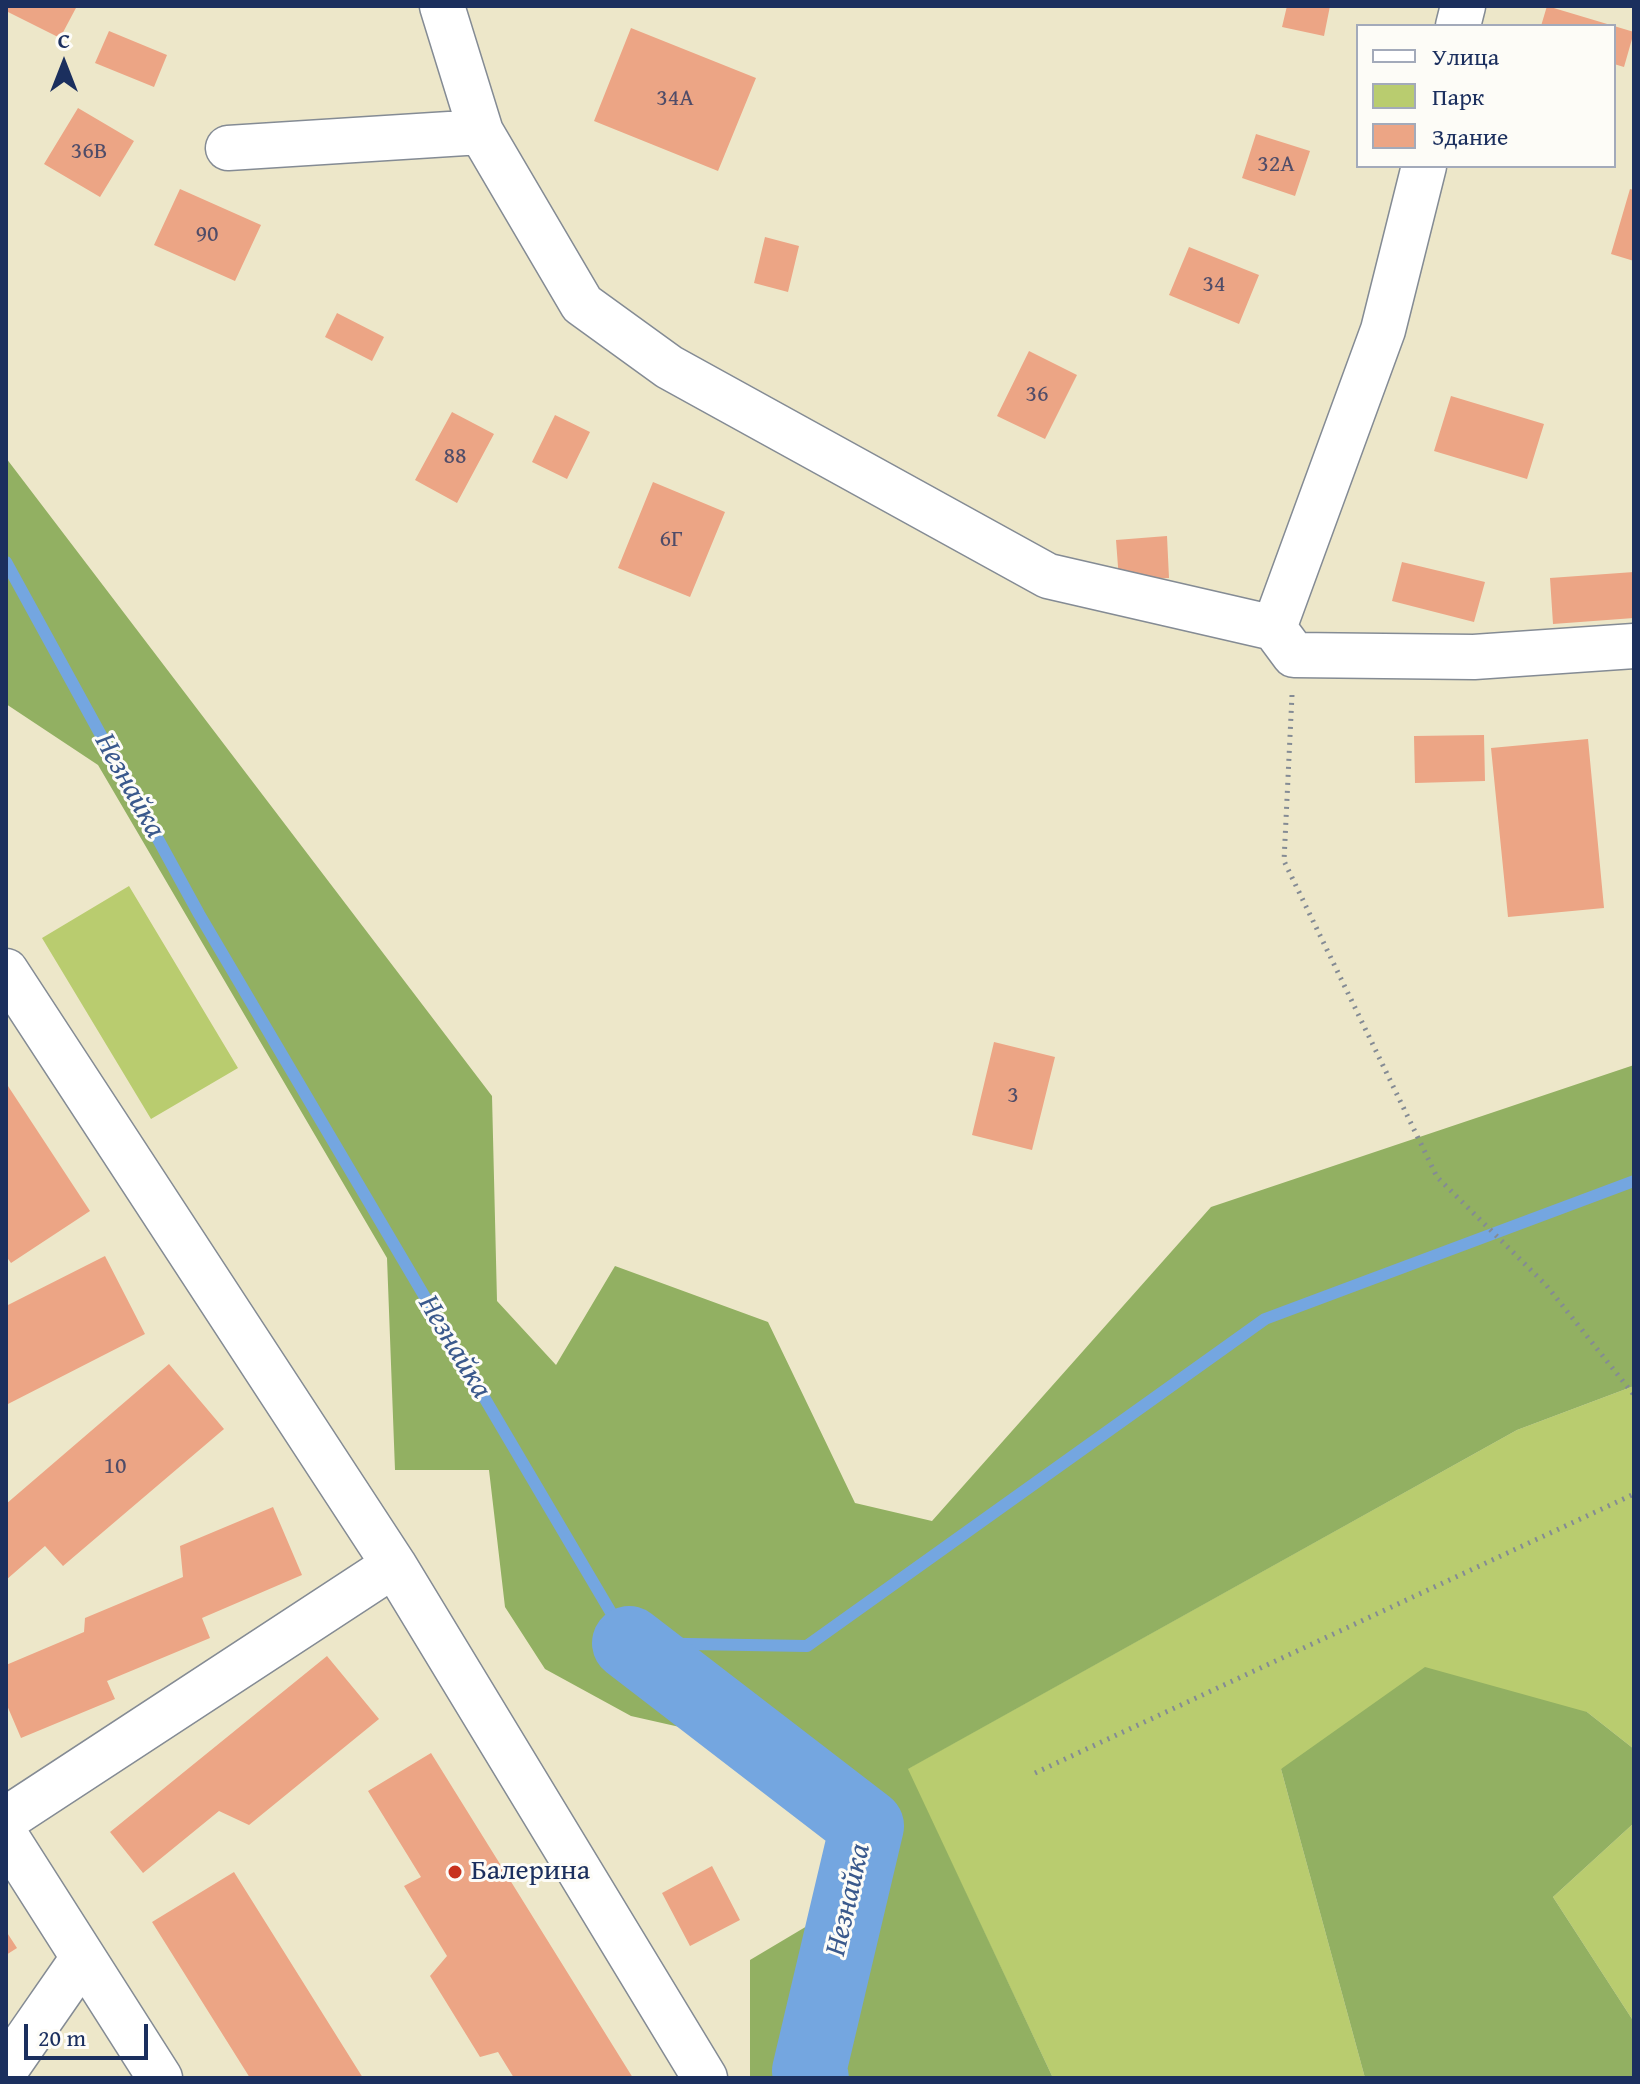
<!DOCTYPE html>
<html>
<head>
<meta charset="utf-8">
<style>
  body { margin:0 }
  #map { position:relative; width:1640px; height:2084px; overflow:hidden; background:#ede7c9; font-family:"Gentium Book Plus",serif }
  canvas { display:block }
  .frame { position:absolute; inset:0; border:8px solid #1b2f5e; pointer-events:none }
  .legend { position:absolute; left:1356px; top:24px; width:260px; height:144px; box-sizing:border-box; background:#fdfcf7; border:2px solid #a3aaba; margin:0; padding:10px 14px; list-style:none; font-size:24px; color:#1b2f5e }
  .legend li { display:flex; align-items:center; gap:16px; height:40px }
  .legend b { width:40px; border:2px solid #a3aaba }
  .north { position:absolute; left:24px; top:24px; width:80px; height:80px; -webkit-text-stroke:6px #fdfcf7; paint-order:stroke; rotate:0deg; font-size:22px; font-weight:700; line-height:32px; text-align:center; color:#1b2f5e }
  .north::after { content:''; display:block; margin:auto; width:28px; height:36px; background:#1b2f5e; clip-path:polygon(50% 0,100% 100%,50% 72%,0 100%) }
  .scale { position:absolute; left:24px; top:2024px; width:124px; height:36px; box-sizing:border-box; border:4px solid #1b2f5e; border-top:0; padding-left:10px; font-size:24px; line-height:28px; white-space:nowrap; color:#1b2f5e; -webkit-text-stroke:6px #fdfcf7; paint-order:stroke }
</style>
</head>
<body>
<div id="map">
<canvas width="1640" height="2084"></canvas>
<div class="frame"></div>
<ul class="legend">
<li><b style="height:10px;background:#fff"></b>Улица</li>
<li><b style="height:22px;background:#b9cc6f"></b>Парк</li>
<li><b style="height:22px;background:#eca585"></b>Здание</li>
</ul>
<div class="north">С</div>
<div class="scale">20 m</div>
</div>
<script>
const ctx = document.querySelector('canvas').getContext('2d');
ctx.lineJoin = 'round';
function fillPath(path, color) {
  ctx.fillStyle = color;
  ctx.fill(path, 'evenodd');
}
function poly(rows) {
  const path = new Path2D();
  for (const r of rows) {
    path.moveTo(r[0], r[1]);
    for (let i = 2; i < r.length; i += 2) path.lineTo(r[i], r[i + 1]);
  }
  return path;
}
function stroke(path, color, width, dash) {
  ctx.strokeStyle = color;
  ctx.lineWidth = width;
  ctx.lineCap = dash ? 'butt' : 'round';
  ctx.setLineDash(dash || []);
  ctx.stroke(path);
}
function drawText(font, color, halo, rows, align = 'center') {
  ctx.font = font + ' "Gentium Book Plus",serif';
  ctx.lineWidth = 6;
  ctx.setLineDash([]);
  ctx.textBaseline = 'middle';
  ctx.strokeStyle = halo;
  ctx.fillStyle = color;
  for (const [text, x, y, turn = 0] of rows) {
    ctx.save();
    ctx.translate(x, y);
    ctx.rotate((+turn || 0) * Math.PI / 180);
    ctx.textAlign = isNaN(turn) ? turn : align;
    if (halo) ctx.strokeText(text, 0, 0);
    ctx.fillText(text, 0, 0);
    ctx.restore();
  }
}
fillPath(poly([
  [129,886,238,1068,151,1119,42,938],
  [1634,1386,1634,1749,1587,1712,1281,1769,1365,2078,1053,2078,907,1769,1517,1430],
  [1634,1823,1634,2022,1553,1897]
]), '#b9cc6f');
fillPath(poly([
  [6,458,492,1096,497,1301,556,1365,615,1266,768,1322,855,1503,932,1521,1211,1207,1634,1065,1634,1386,1517,1430,908,1769,1053,2078,750,2078,750,1960,881,1882,724,1737,631,1716,545,1669,505,1607,489,1470,395,1470,387,1258,98,765,6,704],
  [1425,1667,1587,1712,1634,1749,1634,1823,1553,1897,1634,2022,1634,2078,1365,2078,1281,1769]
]), '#92b062');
stroke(poly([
  [6,562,199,914,629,1643,807,1646,1265,1319,1634,1181]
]), '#74a6e0', 12);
stroke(poly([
  [629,1643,867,1826,809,2071,812,2078]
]), '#74a6e0', 74);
fillPath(poly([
  [6,6,77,6,60,38,6,11],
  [1287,6,1330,6,1324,36,1282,27],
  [1547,6,1634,32,1624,67,1614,64,1614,26,1541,26],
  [631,28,756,78,718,171,594,121],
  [109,31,167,55,154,87,95,63],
  [78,108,134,141,100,197,44,164],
  [1256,134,1310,151,1295,196,1242,178],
  [180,189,261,225,235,281,154,245],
  [1630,189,1634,190,1634,261,1611,254],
  [765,237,799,246,788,292,754,283],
  [1189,247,1259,275,1239,324,1169,295],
  [337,313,384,337,372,361,325,337],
  [1029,351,1077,375,1045,439,997,416],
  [1451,396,1544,424,1527,479,1434,451],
  [452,412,494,434,457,503,415,480],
  [555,415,590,432,567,479,532,462],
  [653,482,725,512,690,597,618,568],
  [1167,536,1169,578,1119,580,1116,540],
  [1402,562,1485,582,1474,622,1392,601],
  [1634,572,1634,618,1553,624,1550,578],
  [1484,735,1485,781,1415,783,1414,736],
  [1588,739,1604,908,1508,917,1491,748],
  [994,1042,1055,1057,1032,1150,972,1135],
  [6,1083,90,1211,11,1263,6,1256],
  [105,1256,145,1334,6,1405,6,1306],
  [169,1364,224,1429,63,1566,45,1546,6,1580,6,1504],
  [273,1507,302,1575,202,1618,210,1638,107,1681,115,1699,21,1738,6,1703,6,1665,84,1632,85,1618,183,1577,180,1546],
  [327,1656,379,1719,249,1825,219,1811,143,1873,110,1832],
  [431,1753,633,2078,514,2078,498,2052,480,2057,430,1976,447,1956,404,1886,421,1877,368,1791],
  [712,1866,740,1920,690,1946,662,1893],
  [234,1872,363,2078,250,2078,152,1922],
  [6,1931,17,1948,6,1955]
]), '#eca585');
const minor = poly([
  [442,6,481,132,582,304,669,367,1048,576,1274,628,1294,655,1474,657,1634,646],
  [1458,26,1463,6],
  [228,148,481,132],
  [1274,628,1383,330,1424,166],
  [6,971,394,1565,705,2078],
  [6,1819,394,1565],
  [6,1836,160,2078],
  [6,2069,83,1958]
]);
stroke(minor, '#848b94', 47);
stroke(poly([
  [1292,695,1284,861,1437,1177,1546,1285,1634,1395],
  [1035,1773,1634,1494]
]), '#848b94', 5, [2, 6]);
stroke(minor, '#fff', 44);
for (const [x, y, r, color] of [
  [455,1872,8,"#c8321e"]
]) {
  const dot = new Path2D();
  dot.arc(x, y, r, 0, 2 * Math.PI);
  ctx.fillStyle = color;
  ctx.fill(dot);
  stroke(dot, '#fdfcf7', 3);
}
drawText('24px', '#4f4c68', null, [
  ["34А",675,99],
  ["36В",89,152],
  ["32А",1276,165],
  ["90",207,235],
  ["34",1214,285],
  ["36",1037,395],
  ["88",455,457],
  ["6Г",671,540],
  ["3",1013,1096],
  ["10",115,1467]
]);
drawText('28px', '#1b2f5e', '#fdfcf7', [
  ["Балерина",471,1872]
], 'left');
drawText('italic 30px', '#3a598c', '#fdfcf7', [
  ["Незнайка",129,786,61],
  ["Незнайка",454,1347,59],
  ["Незнайка",849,1900,-77]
]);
</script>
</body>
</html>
